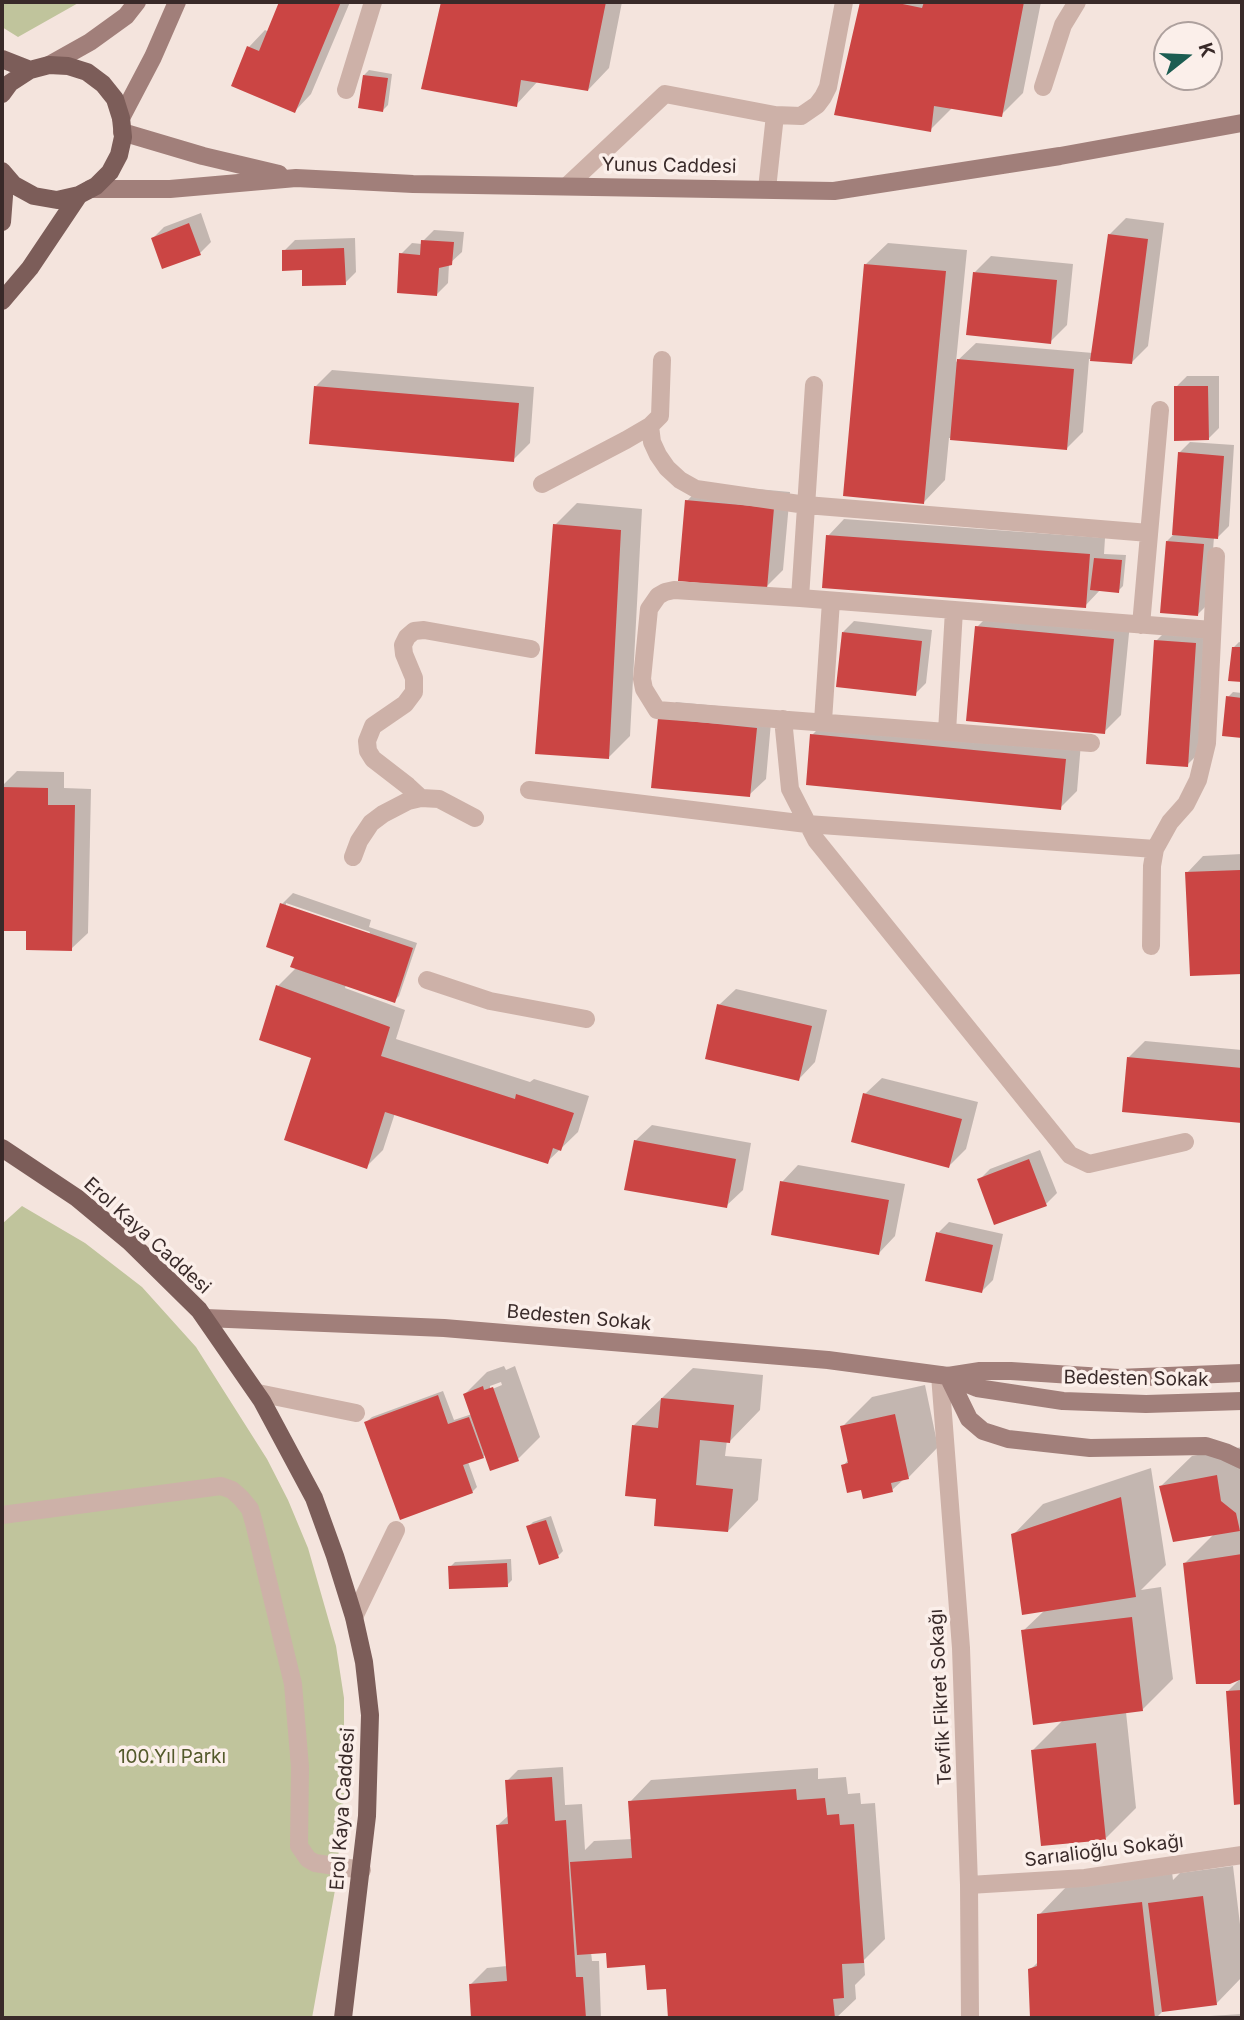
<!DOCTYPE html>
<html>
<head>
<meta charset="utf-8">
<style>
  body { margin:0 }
  #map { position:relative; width:1244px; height:2020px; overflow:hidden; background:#f4e4dd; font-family:Inter,sans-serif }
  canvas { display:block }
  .frame { position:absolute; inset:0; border:4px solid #392a29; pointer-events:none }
  .north { position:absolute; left:1153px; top:21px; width:70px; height:70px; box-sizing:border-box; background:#fbefea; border:2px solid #ada09d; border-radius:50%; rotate:72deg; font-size:19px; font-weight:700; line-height:28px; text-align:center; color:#392a29 }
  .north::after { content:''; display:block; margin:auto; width:24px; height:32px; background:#1c5d52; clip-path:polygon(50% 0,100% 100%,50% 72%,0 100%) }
</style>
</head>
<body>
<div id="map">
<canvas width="1244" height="2020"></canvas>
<div class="frame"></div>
<div class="north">K</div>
</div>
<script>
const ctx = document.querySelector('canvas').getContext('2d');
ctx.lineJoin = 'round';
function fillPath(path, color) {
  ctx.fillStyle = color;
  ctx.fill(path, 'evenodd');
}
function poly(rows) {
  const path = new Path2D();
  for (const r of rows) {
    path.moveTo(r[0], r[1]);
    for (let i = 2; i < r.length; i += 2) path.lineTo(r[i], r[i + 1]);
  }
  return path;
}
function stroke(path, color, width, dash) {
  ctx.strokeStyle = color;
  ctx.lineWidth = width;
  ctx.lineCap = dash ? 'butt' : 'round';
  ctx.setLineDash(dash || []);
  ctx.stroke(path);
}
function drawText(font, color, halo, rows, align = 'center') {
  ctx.font = font + ' Inter,sans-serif';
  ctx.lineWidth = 7;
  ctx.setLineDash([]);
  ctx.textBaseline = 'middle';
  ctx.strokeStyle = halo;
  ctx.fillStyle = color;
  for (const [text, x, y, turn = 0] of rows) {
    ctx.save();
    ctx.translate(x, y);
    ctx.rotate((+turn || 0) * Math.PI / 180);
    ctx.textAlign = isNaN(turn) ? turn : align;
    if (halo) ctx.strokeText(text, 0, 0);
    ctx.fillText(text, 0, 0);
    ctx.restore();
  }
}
fillPath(poly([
  [2,2,80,2,18,37,2,27],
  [22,1206,85,1243,142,1287,196,1347,267,1459,288,1500,308,1548,336,1646,344,1698,344,1796,335,1890,312,2018,2,2018,2,1224]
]), '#c0c49c');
fillPath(poly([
  [281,2,350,2,311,94,295,111,233,85,249,47,265,30,269,32],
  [443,2,622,2,609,68,588,90,538,81,516,105,423,88],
  [862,2,1041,2,1023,93,1001,115,952,108,930,130,837,114],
  [369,70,392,74,388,105,383,110,364,75],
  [201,213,211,242,200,253,153,238,164,227],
  [1126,218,1164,223,1148,346,1132,362,1089,359,1083,432,1067,448,949,438,945,480,924,502,866,264,888,243,967,250,956,362,976,343,1093,353,1109,235],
  [434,230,464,232,462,252,449,264,448,283,437,294,401,254,412,243,422,244,423,241],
  [355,238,356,272,345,283,304,268,284,251,295,240],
  [991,256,1073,264,1067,325,1050,342,975,272],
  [332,370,534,387,530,443,513,460,316,386],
  [1187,376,1219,376,1219,428,1208,439,1176,387],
  [1190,442,1234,445,1229,526,1218,537,1214,537,1209,603,1198,614,1167,541,1173,535,1179,453],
  [703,484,790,492,783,570,766,587,687,501],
  [577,503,642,509,630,736,608,758,555,525],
  [844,519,1105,538,1104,554,1126,555,1123,586,1118,591,1101,589,1085,606,828,536],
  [994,610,1130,623,1121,715,1104,732,977,627],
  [854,621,932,630,926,683,915,694,843,632],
  [1173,624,1212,627,1204,748,1187,765,1156,641],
  [1239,642,1242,643,1242,680,1230,679,1234,647],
  [1233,692,1242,693,1242,736,1224,734,1228,697],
  [676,702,772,711,766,779,749,795,659,719],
  [829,718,1081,743,1077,791,1060,808,812,735],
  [17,771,64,772,64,788,91,789,88,933,71,949,28,930,2,929,2,786],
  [1242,854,1242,972,1191,975,1187,873,1203,856],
  [293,893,371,920,369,927,417,943,399,996,394,1001,346,985,345,988,405,1010,396,1039,530,1082,534,1079,589,1096,578,1132,547,1162,395,1113,383,1150,366,1167,278,986,296,968,296,956,282,904],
  [286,903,370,932,369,935,286,907],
  [736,989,827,1010,815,1062,799,1079,719,1005],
  [1145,1041,1242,1050,1242,1121,1124,1110,1128,1058],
  [882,1078,978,1102,966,1149,949,1166,865,1094],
  [652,1125,751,1143,743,1190,726,1206,635,1141],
  [1040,1150,1057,1193,1046,1204,979,1180,990,1169],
  [798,1165,905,1184,895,1236,879,1253,782,1182],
  [949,1222,1003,1234,993,1280,982,1291,938,1233],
  [504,1366,506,1370,515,1366,540,1437,518,1459,486,1454,483,1457,468,1462,477,1487,472,1492,366,1422,372,1417,443,1391,454,1420,472,1414,465,1394,487,1372],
  [501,1382,502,1385,490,1390,490,1386],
  [693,1368,763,1375,760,1410,730,1441,727,1440,725,1456,762,1459,758,1500,728,1531,658,1497,633,1426],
  [925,1385,938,1447,908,1478,904,1479,892,1490,863,1488,843,1466,849,1459,842,1427,872,1397],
  [1242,1447,1242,1526,1239,1530,1242,1529,1242,1803,1236,1803,1227,1692,1242,1677,1230,1682,1185,1563,1215,1533,1161,1486,1192,1456],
  [1151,1468,1166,1565,1141,1590,1161,1587,1173,1679,1142,1710,1126,1712,1136,1808,1106,1838,1033,1750,1064,1719,1023,1631,1045,1610,1013,1535,1043,1504],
  [551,1516,563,1551,558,1556,528,1527,533,1522],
  [511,1559,512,1580,507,1585,450,1567,455,1562],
  [563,1767,565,1805,582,1804,585,1850,594,1841,632,1839,630,1802,651,1780,818,1768,818,1779,846,1777,848,1794,860,1793,861,1804,875,1803,885,1939,864,1960,865,1975,855,1985,856,1999,836,2018,670,2018,668,1987,646,1963,607,1951,591,1952,592,1961,599,1961,601,2018,473,2018,471,1984,487,1968,507,1966,498,1825,509,1815,507,1781,518,1770],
  [1233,1866,1242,1941,1242,1977,1216,2004,1164,2010,1156,2018,1032,2018,1030,1970,1039,1961,1039,1915,1069,1884,1172,1872,1173,1880,1180,1873],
  [1242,2014,1242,2018,1192,2018,1193,2017]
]), '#0003');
fillPath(poly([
  [279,2,341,2,295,113,231,86,247,46,259,51],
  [441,2,606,2,588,91,521,80,517,107,421,89],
  [860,2,893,2,922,8,924,2,1024,2,1002,117,934,106,931,132,834,115],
  [363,75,388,78,383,112,358,108],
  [189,223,201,255,162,269,151,238],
  [1108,234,1148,239,1132,364,1090,361],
  [421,240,454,242,452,265,439,268,437,296,397,293,399,253,420,255],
  [344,248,346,285,302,286,302,270,282,271,282,250],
  [864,264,946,271,924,504,843,496],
  [973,272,1057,280,1051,344,966,335],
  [957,359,1074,369,1067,450,950,440],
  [314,386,519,403,514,462,309,444],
  [1174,386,1208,386,1209,440,1174,441],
  [1178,452,1224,456,1218,539,1172,535],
  [685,500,774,508,767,589,678,581],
  [553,524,621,530,609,759,535,754],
  [826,535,1090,554,1086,608,822,588],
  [1166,541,1204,544,1198,616,1160,613],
  [1094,558,1122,560,1119,593,1090,590],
  [975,626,1114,639,1105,734,966,721],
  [842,632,922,641,916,696,836,687],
  [1154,640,1196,643,1188,767,1146,764],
  [1232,647,1242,647,1242,682,1228,681],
  [1226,696,1242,698,1242,738,1222,736],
  [658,718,757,728,750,797,651,788],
  [810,734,1066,759,1061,810,806,785],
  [2,787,48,788,48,805,75,805,72,951,26,950,26,931,2,931],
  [1240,870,1242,974,1190,976,1185,872],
  [280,903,413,948,395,1003,290,967,294,957,266,947],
  [276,985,390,1027,381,1056,515,1099,516,1094,574,1113,561,1151,553,1148,548,1164,385,1112,367,1169,284,1140,311,1058,259,1040],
  [717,1004,812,1026,799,1081,705,1059],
  [1127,1057,1242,1068,1242,1123,1122,1112],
  [863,1093,962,1119,949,1168,851,1142],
  [634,1140,736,1159,727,1208,624,1190],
  [1029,1159,1047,1206,994,1225,977,1179],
  [780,1181,889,1200,879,1255,771,1235],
  [936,1232,993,1245,982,1293,925,1281],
  [483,1386,484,1390,493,1387,519,1461,490,1471,463,1394],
  [438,1395,448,1424,469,1417,484,1458,463,1465,473,1493,400,1520,364,1422],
  [661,1398,734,1405,730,1443,700,1440,696,1485,733,1489,728,1532,654,1526,656,1499,625,1496,632,1425,658,1428],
  [895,1414,909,1479,891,1483,893,1492,863,1499,861,1490,847,1493,841,1465,848,1463,840,1426],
  [1217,1475,1221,1501,1236,1513,1240,1531,1173,1542,1159,1486],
  [1121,1497,1136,1597,1022,1615,1011,1534],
  [546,1520,559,1558,539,1565,526,1526],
  [1242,1554,1242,1679,1230,1684,1196,1684,1183,1563],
  [507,1563,508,1587,449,1589,448,1566],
  [1132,1617,1143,1711,1033,1725,1021,1630],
  [1242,1690,1242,1804,1234,1805,1226,1691],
  [1096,1743,1106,1840,1041,1846,1031,1750],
  [552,1777,555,1821,566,1820,576,1977,583,1977,586,2018,471,2018,469,1984,507,1981,496,1825,508,1824,505,1780],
  [796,1789,797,1800,825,1798,827,1815,839,1814,840,1825,854,1824,864,1963,842,1964,844,1998,833,1999,835,2018,668,2018,666,1989,647,1990,645,1965,607,1968,606,1953,577,1955,570,1862,632,1858,628,1801],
  [1203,1896,1217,2005,1162,2012,1148,1903],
  [1142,1902,1155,2018,1030,2018,1028,1969,1037,1966,1037,1914]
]), '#cb4544');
stroke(poly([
  [1043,87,1063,25,1077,2],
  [346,90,373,2],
  [775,115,801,116,817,105,823,97,828,87,844,2],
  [568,185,665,94,775,115,767,189],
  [650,426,652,442,658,455,667,468,680,480,696,489,806,505,1149,533],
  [542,484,626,440,650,426,660,416,662,360],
  [800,598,814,385],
  [1141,625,1160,410],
  [783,719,790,789,816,840,1070,1155,1089,1164,1185,1142],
  [823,721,831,601],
  [947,732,954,610],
  [1091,743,657,710,644,689,642,679,649,609,658,596,665,592,674,590,800,598,1212,630],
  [529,790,807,824,1155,849],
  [421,798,408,786,373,759,368,751,367,741,373,726,405,704,414,692,414,678,404,654,403,645,407,637,414,631,424,630,531,649],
  [353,857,359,841,371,823,383,814,408,801,421,798,439,799,475,818],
  [1151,946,1152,866,1155,849,1170,822,1186,804,1198,780,1207,743,1216,556],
  [427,980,490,1001,586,1019],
  [258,1393,356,1413],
  [2,1515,221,1486,232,1490,241,1498,250,1509,254,1523,293,1684,300,1767,299,1846,308,1859,315,1863,362,1870],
  [354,1617,396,1530]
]), '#cdb1a8', 18);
stroke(poly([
  [940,1375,961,1648,969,1885,970,2018],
  [969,1885,1085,1878,1242,1855]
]), '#cdb1a8', 18);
stroke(poly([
  [49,65,90,42,126,16,137,2],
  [121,118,153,57,177,2],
  [122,132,203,156,279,174],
  [90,189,170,189,296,178,413,184,834,191,1060,156,1242,123],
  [205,1318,444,1328,828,1360,948,1376,977,1388,1063,1401,1146,1404,1242,1401],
  [948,1376,969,1419,983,1431,1008,1439,1090,1448,1206,1446,1225,1452,1242,1460],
  [948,1376,980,1371,1011,1371,1118,1378,1242,1373]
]), '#a17f7a', 18);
stroke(poly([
  [2,59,30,70],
  [2,94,10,83,30,70,49,65,68,66,87,72,103,84,115,99,121,118,123,137,119,155,110,172,96,186,79,195,57,200,34,196,14,185,2,171],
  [2,185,4,196,2,222],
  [2,301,30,268,79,195],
  [2,1148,77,1198,130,1242,199,1310,262,1401,314,1498,335,1556,354,1617,364,1662,370,1715,367,1816,343,2018]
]), '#7c5d59', 18);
drawText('19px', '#392a29', '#fbefea', [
  ["Yunus Caddesi",669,166,1],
  ["Erol Kaya Caddesi",147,1236,42],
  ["Bedesten Sokak",579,1318,5],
  ["Bedesten Sokak",1136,1379,1],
  ["Tevfik Fikret Sokağı",941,1697,-93],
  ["Erol Kaya Caddesi",343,1809,-86],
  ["Sarıalioğlu Sokağı",1104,1851,-7]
]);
drawText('19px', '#53592b', '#fbefea', [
  ["100.Yıl Parkı",172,1757]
]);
</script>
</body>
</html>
